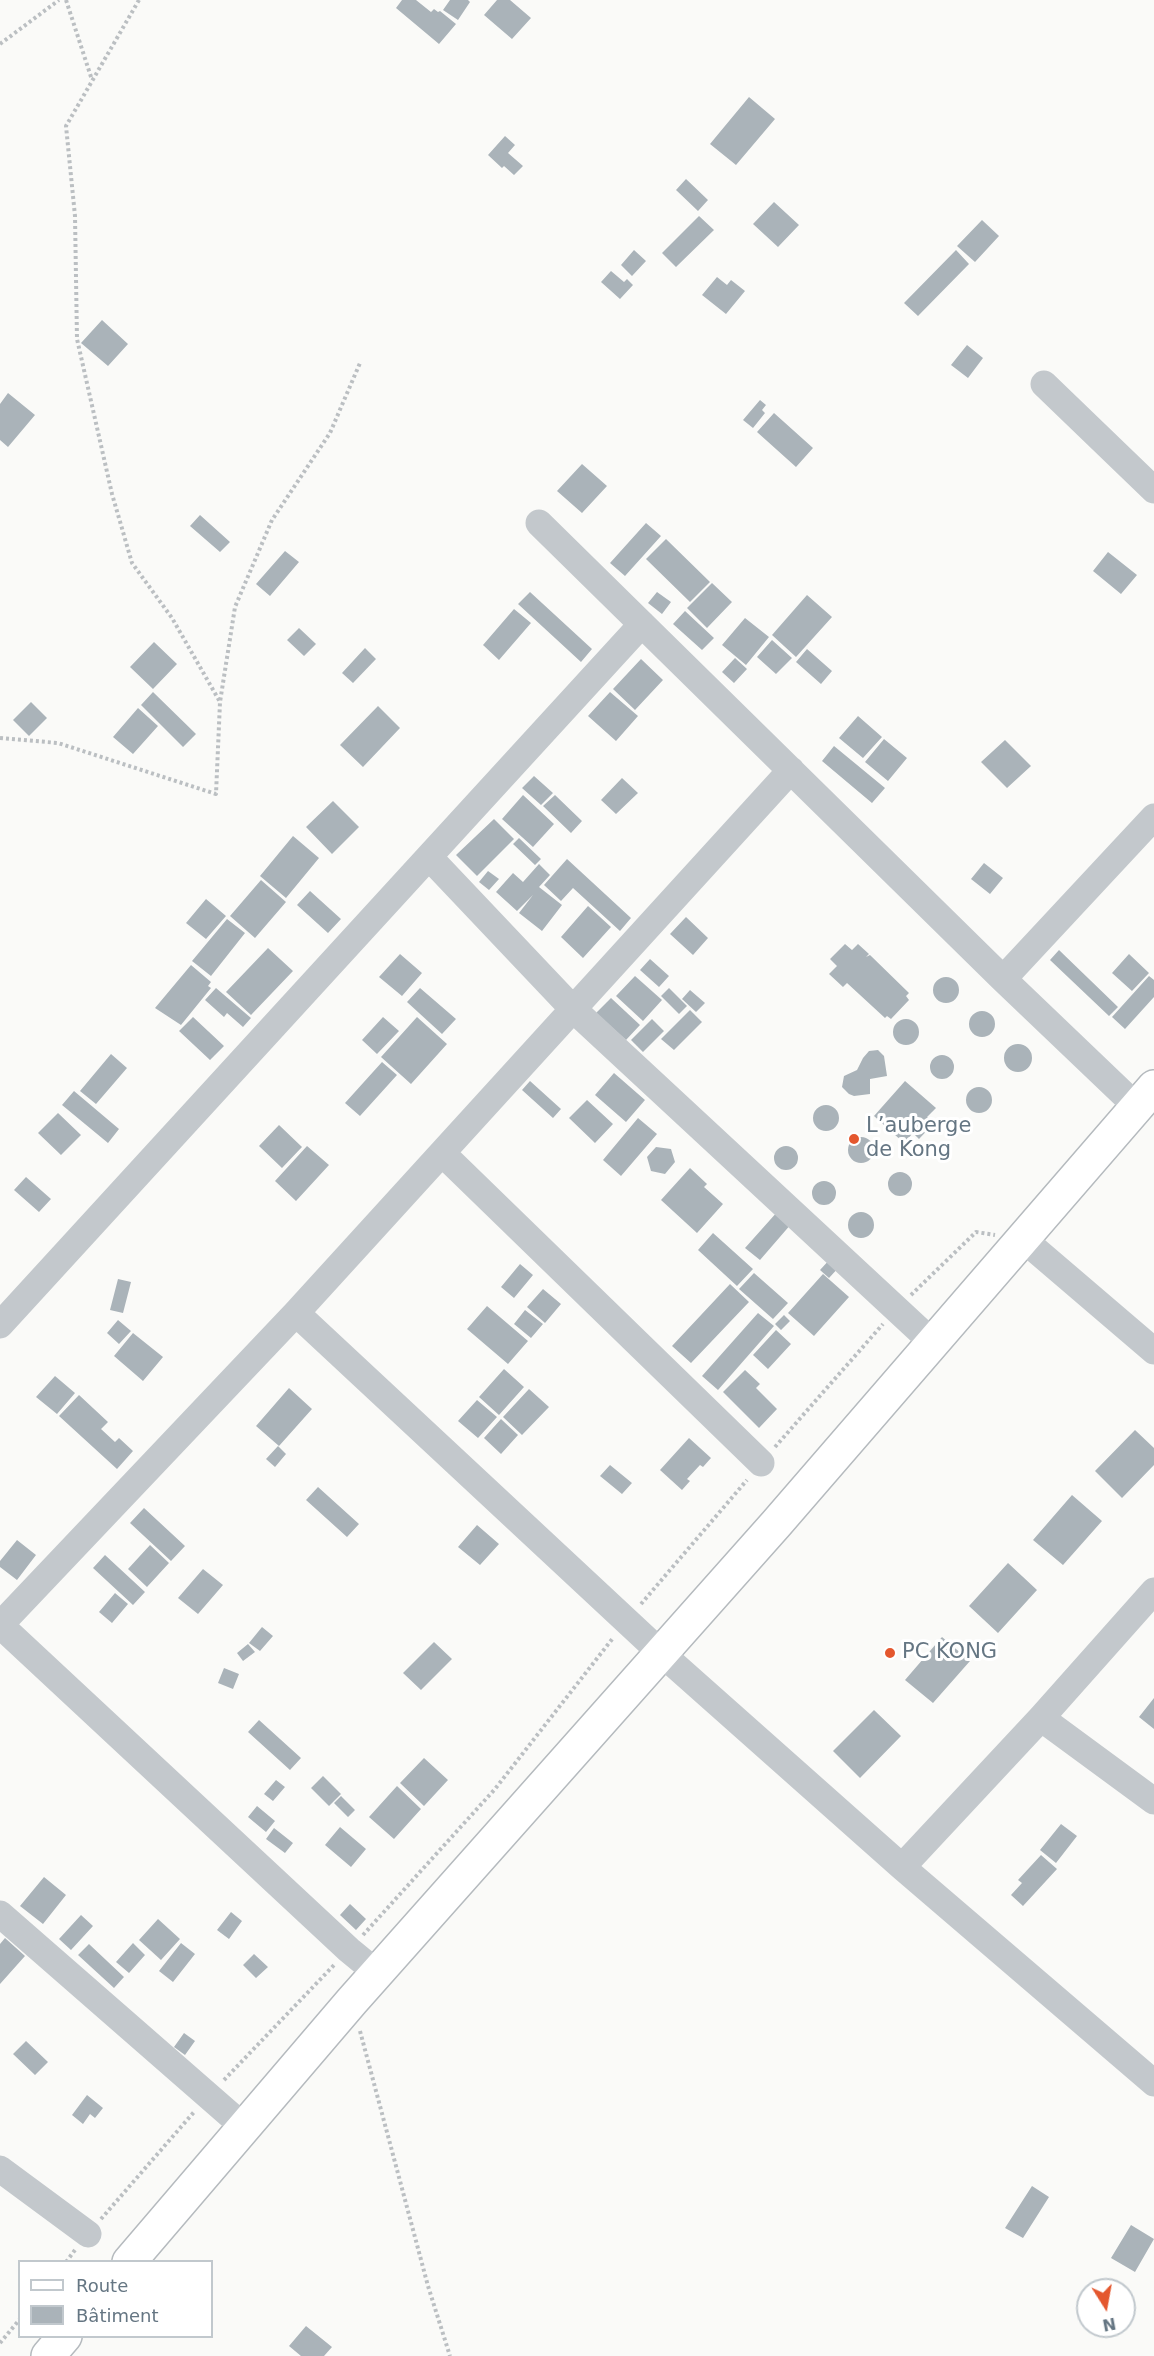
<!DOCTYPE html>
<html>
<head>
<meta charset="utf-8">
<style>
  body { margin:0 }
  #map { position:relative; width:1154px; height:2356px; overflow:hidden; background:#fafaf8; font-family:"DejaVu Sans",sans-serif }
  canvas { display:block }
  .legend { position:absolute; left:18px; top:2260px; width:195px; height:78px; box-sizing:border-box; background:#fff; border:2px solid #c1c8cd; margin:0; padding:8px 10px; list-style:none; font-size:18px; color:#657683 }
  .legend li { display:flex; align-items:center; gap:12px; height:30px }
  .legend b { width:30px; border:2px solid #c1c8cd }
  .north { position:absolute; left:1076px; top:2278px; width:60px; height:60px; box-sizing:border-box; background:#fff; border:2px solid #c1c8cd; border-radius:50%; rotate:169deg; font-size:16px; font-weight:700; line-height:24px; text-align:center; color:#657683 }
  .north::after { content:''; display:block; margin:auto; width:21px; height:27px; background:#e4572e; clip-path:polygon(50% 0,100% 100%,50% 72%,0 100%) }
</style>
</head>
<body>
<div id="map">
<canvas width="1154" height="2356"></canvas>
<ul class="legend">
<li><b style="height:8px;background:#fff"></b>Route</li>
<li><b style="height:16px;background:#aab3b9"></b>Bâtiment</li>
</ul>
<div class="north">N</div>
</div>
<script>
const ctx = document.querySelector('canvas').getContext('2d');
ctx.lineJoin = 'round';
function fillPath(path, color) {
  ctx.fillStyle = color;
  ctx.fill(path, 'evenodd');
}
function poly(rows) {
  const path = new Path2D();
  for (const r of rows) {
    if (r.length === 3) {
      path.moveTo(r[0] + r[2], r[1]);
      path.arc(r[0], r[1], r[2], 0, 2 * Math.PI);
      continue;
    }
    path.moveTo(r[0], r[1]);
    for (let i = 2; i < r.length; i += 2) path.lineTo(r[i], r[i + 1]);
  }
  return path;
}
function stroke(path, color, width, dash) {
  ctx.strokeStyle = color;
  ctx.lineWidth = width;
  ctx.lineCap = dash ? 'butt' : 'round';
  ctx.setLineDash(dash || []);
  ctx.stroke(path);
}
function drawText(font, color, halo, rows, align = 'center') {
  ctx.font = font + ' "DejaVu Sans",sans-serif';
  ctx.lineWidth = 6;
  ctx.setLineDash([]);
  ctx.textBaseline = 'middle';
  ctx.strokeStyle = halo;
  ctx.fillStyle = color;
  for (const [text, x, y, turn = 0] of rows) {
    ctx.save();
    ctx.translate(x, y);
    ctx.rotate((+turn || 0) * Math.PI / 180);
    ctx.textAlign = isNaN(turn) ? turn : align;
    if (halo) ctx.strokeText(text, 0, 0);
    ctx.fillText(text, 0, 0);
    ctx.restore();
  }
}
fillPath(poly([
  [402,0,416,0,431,12,434,9,438,12,440,11,456,24,439,44,396,8],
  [450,0,468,0,470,2,458,20,443,10],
  [497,0,510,0,531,18,512,39,484,15],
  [749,97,775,119,736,165,710,144],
  [505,136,515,145,508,153,523,166,514,175,504,166,502,168,488,155],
  [686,179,708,200,698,211,676,190],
  [774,202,799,225,778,247,753,224],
  [699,216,714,230,676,267,662,253],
  [982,220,999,236,975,262,957,246],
  [634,250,646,261,632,276,621,265],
  [956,250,969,264,918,316,904,303],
  [611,271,624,282,627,279,633,285,620,299,601,282],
  [717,277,727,285,731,280,745,291,726,314,702,295],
  [102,320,128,344,108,366,81,343],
  [967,345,983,358,968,378,951,365],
  [8,393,35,415,8,447,0,440,0,404],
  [760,400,766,405,762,410,765,413,753,428,743,420],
  [774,413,813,448,796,467,757,432],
  [582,464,607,486,582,513,557,491],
  [200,515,230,542,220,552,190,526],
  [646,523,661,536,625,576,610,563],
  [666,539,710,582,690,602,646,559],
  [285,551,299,562,270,596,256,584],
  [1108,552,1137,575,1121,594,1093,571],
  [712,583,732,602,707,628,687,608],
  [530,592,592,649,581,662,518,604],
  [657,592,671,602,662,614,648,603],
  [807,595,832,617,796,657,772,635],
  [514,609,531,623,499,660,483,645],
  [685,611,714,638,702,650,673,624],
  [745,618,769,637,746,665,722,645],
  [299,628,316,644,304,656,287,640],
  [772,640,792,658,776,674,757,657],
  [154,642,177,664,153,689,130,667],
  [365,648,376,659,353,683,342,673],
  [807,649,832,671,821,684,796,662],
  [735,658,747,669,734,683,722,672],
  [641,659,663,680,635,710,613,689],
  [153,692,196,734,183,747,141,705],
  [610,692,638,716,616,741,588,716],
  [31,702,47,718,29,736,13,720],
  [378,706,400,728,363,767,340,745],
  [138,708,158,726,133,754,113,737],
  [858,716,882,737,863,758,839,738],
  [884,739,907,758,888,781,865,762],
  [1005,740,1031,766,1007,788,981,762],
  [834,746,885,788,872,803,822,761],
  [534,776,553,793,541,805,522,788],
  [622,778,638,793,616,814,601,800],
  [523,795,554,824,533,847,502,819],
  [555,795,582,821,571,833,543,806],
  [333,801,359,827,332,854,306,827],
  [494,819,514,839,477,876,456,855],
  [293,836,319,858,286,898,260,876],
  [519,838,541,859,535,865,513,844],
  [567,859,631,918,620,931,573,888,561,901,544,885],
  [984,863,1003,878,990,894,971,879],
  [539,864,550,875,539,887,562,905,542,931,519,913,533,895,517,911,496,892,513,873,523,882],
  [488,871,499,879,489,890,479,882],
  [261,880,286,902,255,938,230,916],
  [310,891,341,919,328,933,297,905],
  [206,899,226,916,206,939,186,923],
  [588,906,611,927,583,958,561,937],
  [686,917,708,938,693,955,670,934],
  [227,919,245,933,211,976,192,961],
  [845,944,852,950,858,944,869,954,866,957,870,955,909,993,906,996,909,1000,891,1019,887,1016,885,1018,847,983,843,987,829,974,837,966,830,959],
  [268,948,293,971,251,1015,226,992],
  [1059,950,1118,1007,1109,1016,1050,960],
  [400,954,422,973,402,996,379,977],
  [1129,954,1149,973,1132,991,1112,973],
  [650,959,669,976,659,987,640,970],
  [191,965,211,982,208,986,211,988,181,1025,155,1008],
  [635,976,662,1000,643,1021,616,996],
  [1149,976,1154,980,1154,997,1125,1029,1112,1017],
  [946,990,13],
  [216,988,251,1018,243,1027,227,1013,224,1017,205,1000],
  [420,988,456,1019,442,1034,407,1002],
  [669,988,687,1006,679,1014,661,996],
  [690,990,705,1003,696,1012,682,999],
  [611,998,640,1025,626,1040,596,1013],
  [690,1010,702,1022,674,1050,661,1039],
  [982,1024,13],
  [193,1017,224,1046,210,1060,179,1031],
  [383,1017,399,1031,377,1054,362,1040],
  [417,1017,447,1044,411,1084,381,1057],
  [906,1032,13],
  [652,1019,664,1031,643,1052,631,1040],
  [1018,1058,14],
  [878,1050,884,1056,887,1076,870,1079,870,1094,854,1096,849,1094,842,1087,844,1076,857,1070,863,1058,869,1051],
  [111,1054,127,1068,96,1104,80,1091],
  [942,1067,12],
  [382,1062,397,1075,360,1116,345,1103],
  [614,1073,645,1100,626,1122,595,1095],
  [530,1081,561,1109,553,1118,522,1090],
  [905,1081,936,1108,927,1117,934,1123,919,1139,913,1133,904,1143,874,1116],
  [979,1100,13],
  [74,1091,119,1129,108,1143,62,1105],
  [587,1100,613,1124,595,1143,569,1118],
  [826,1118,13],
  [58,1113,81,1135,61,1155,38,1133],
  [638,1118,657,1134,621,1176,603,1160],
  [279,1125,302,1147,282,1168,259,1146],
  [861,1150,13],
  [786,1158,12],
  [307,1146,329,1165,296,1201,275,1181],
  [656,1147,671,1149,675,1162,665,1174,651,1171,647,1157],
  [690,1168,707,1184,704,1187,723,1204,697,1233,661,1200],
  [900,1184,12],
  [26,1177,51,1199,39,1212,14,1190],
  [824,1193,12],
  [778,1211,792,1223,760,1260,745,1248],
  [861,1225,13],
  [713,1233,753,1269,737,1286,698,1250],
  [831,1258,840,1266,829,1278,820,1270],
  [520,1264,533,1275,514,1298,501,1287],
  [754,1273,788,1303,773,1319,739,1289],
  [823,1274,849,1297,814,1336,788,1313],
  [118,1279,131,1282,123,1313,110,1310],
  [730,1284,749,1302,691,1363,672,1346],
  [543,1289,561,1304,545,1323,527,1307],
  [487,1306,528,1341,508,1364,467,1329],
  [525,1310,543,1324,531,1338,514,1324],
  [758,1313,774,1326,718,1390,702,1376],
  [784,1315,790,1321,781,1330,775,1324],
  [118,1320,131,1331,119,1344,107,1333],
  [776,1330,791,1344,768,1369,753,1355],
  [133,1333,163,1357,143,1381,114,1356],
  [504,1369,524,1387,499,1415,479,1397],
  [745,1370,760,1384,756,1388,777,1409,759,1428,723,1392],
  [55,1376,75,1393,57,1414,36,1397],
  [289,1388,312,1409,279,1446,256,1426],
  [529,1389,549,1407,522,1435,503,1417],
  [79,1395,108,1422,101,1429,115,1442,119,1438,133,1451,117,1469,59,1416],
  [477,1400,497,1417,478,1438,458,1421],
  [501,1419,518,1435,501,1454,484,1438],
  [1135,1430,1154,1448,1154,1465,1122,1498,1095,1471],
  [689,1438,711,1458,703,1467,700,1465,687,1479,690,1481,682,1490,660,1470],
  [278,1446,286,1454,275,1467,266,1459],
  [610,1465,632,1483,622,1494,600,1476],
  [318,1487,359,1524,347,1537,306,1500],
  [1072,1495,1102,1521,1063,1565,1033,1540],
  [144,1508,185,1546,171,1561,130,1523],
  [477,1525,499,1544,480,1565,458,1547],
  [17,1540,36,1555,17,1580,0,1567,0,1561],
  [150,1545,169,1563,147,1587,128,1569],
  [105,1555,145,1592,133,1605,93,1568],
  [1008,1563,1037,1590,998,1633,969,1606],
  [203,1569,223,1585,198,1614,178,1598],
  [115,1593,128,1604,112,1623,99,1612],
  [262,1627,273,1636,260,1651,249,1643],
  [942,1637,970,1661,933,1703,905,1680],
  [434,1642,452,1659,421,1690,403,1673],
  [248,1644,255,1652,243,1661,237,1653],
  [224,1668,239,1674,233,1689,218,1683],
  [1154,1698,1154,1729,1139,1717],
  [874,1710,901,1736,860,1778,833,1751],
  [259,1720,301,1758,290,1770,248,1732],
  [424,1758,448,1780,424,1806,400,1783],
  [323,1776,341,1794,329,1806,311,1788],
  [276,1780,285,1787,273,1801,264,1794],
  [397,1786,421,1809,394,1839,369,1817],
  [341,1796,355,1810,348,1817,334,1803],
  [257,1806,275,1821,266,1832,248,1817],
  [1061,1824,1077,1836,1056,1863,1040,1850],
  [340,1827,366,1849,351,1867,325,1845],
  [274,1828,293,1843,285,1853,266,1839],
  [1041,1855,1057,1869,1023,1906,1011,1895,1022,1883,1018,1880],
  [44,1877,66,1895,43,1924,20,1906],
  [350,1904,366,1919,356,1930,340,1915],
  [231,1912,242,1921,229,1939,217,1930],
  [81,1915,93,1926,71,1950,59,1939],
  [158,1919,180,1939,161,1960,139,1940],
  [5,1938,25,1956,0,1984,0,1944],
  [133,1943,145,1955,129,1973,116,1962],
  [181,1943,195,1954,173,1982,159,1971],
  [89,1944,124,1977,114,1988,78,1955],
  [254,1954,268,1967,256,1978,243,1965],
  [184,2033,195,2041,185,2055,174,2047],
  [26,2041,48,2062,35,2075,13,2054],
  [87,2095,103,2108,95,2118,90,2114,83,2124,72,2115],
  [1032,2186,1049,2197,1023,2238,1005,2228],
  [1131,2225,1154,2239,1135,2272,1111,2258],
  [306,2326,332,2347,324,2356,301,2356,289,2346]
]), '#aab3b9');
const major = poly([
  [129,2262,352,2001,776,1524,1154,1087],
  [48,2356,65,2336]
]);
stroke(major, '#b5babe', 36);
stroke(poly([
  [66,0,92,80],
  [139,0,66,126,75,216,77,339,112,494,132,563,172,618,220,702],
  [0,44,59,0],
  [0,738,58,743,216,794,220,702,235,607,272,520,330,433,360,363],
  [911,1295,976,1232,995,1235],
  [775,1447,883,1324],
  [641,1604,747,1480],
  [363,1935,495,1789,613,1638],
  [360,2031,428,2286,450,2356],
  [224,2080,335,1964],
  [101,2219,194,2112],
  [66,2262,75,2250],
  [0,2343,20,2319]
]), '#bbbfc2', 4, [3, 3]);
stroke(poly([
  [1044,384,1154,490],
  [539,523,1003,979,1137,1107],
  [429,857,573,1009,933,1343],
  [1003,979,1154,817],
  [442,1153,761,1463],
  [1023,1239,1154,1351],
  [296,1313,661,1653,902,1867,1154,2083],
  [0,1325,642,624],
  [0,1625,296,1313,791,770],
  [0,1625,349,1950,377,1973],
  [1041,1718,1154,1801],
  [902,1867,1041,1718,1154,1591],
  [0,1914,244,2127],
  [0,2169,88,2234]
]), '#c3c8cc', 27);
stroke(major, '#fff', 33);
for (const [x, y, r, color] of [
  [854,1139,6,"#e4572e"],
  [890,1653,6,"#e4572e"]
]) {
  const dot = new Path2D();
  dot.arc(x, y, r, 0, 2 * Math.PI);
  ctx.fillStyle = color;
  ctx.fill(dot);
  stroke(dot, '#fff', 2);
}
drawText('21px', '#657683', '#fff', [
  ["L’auberge",866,1127],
  ["de Kong",866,1151],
  ["PC KONG",902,1653]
], 'left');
</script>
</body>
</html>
